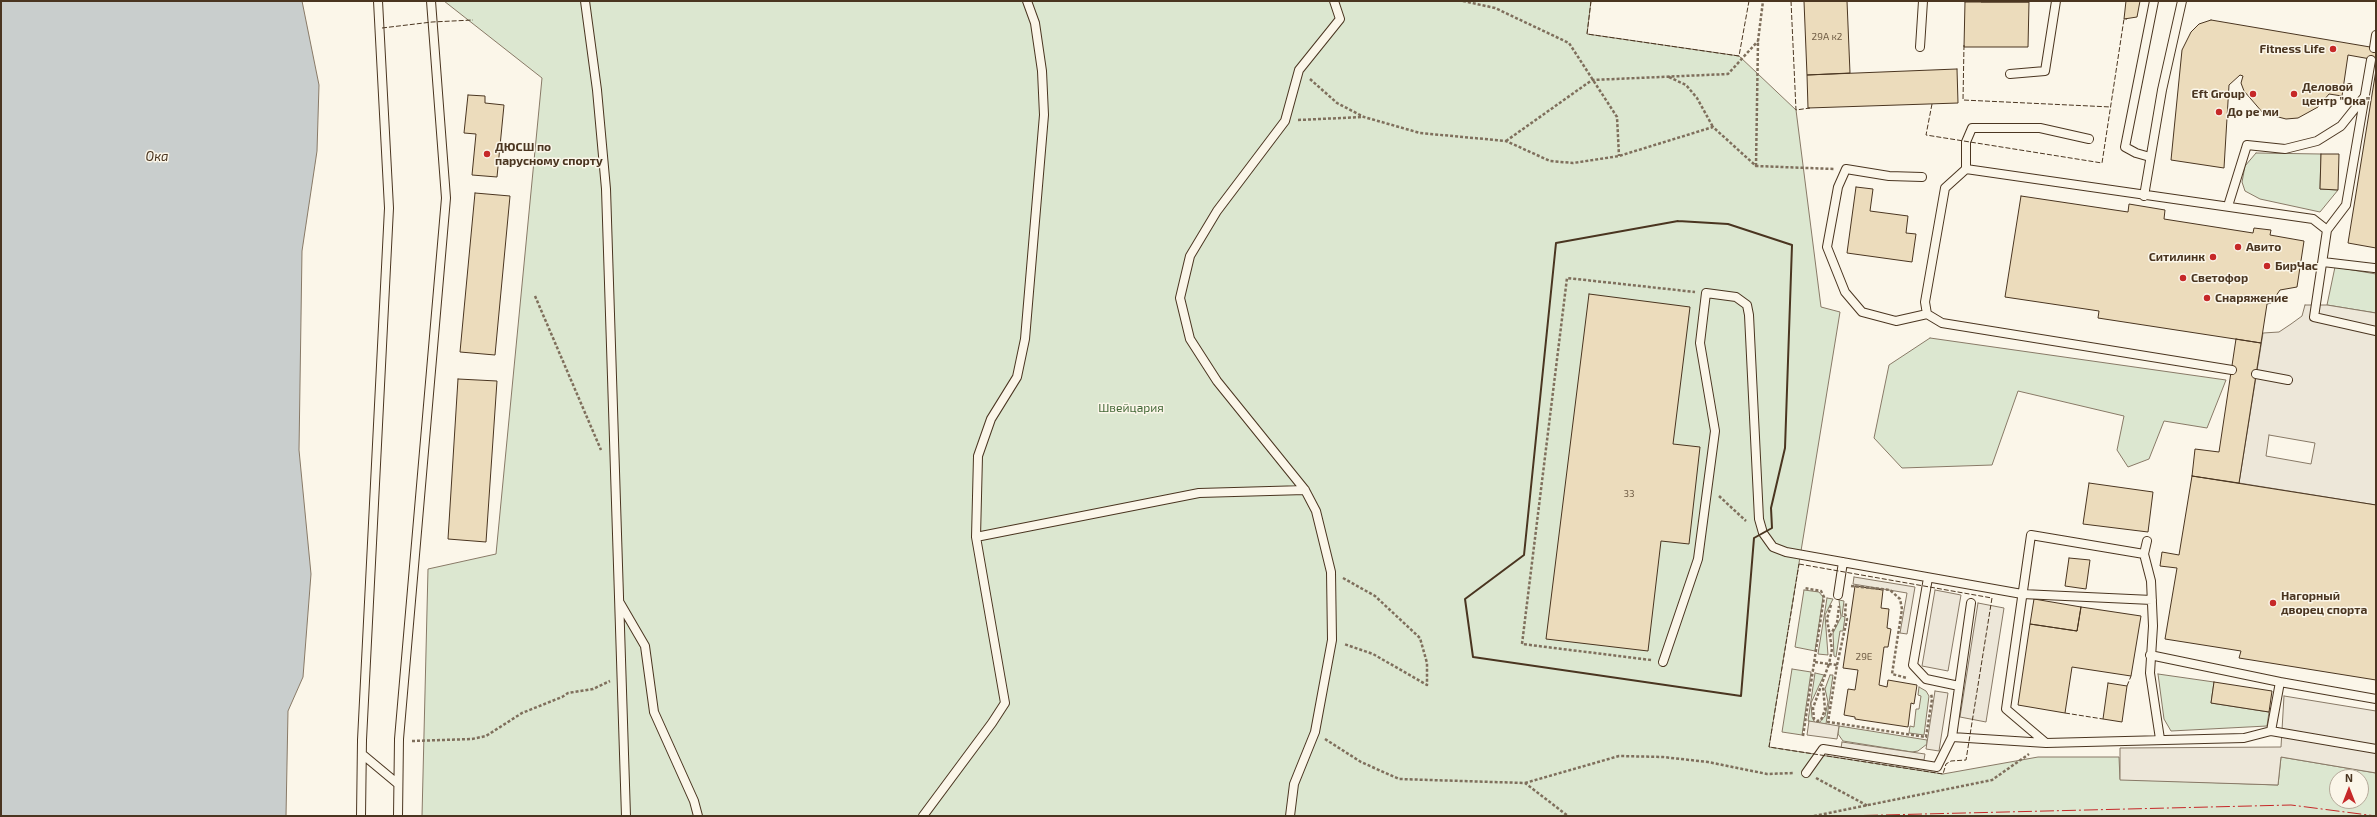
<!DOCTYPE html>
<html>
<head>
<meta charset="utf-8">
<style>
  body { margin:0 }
  #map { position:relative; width:2377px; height:817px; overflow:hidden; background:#fbf6e9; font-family:"Exo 2",sans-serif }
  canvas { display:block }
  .frame { position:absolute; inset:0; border:2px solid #4a3520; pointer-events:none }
  .north { position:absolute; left:2329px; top:769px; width:40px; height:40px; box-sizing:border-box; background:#fbf6e9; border:1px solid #b4a999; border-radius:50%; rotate:0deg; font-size:11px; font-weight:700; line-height:16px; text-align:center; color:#4a3520 }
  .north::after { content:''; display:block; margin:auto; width:14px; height:18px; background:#c62828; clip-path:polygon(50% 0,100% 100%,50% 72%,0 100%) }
</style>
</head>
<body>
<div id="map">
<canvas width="2377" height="817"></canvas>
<div class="frame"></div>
<div class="north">N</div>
</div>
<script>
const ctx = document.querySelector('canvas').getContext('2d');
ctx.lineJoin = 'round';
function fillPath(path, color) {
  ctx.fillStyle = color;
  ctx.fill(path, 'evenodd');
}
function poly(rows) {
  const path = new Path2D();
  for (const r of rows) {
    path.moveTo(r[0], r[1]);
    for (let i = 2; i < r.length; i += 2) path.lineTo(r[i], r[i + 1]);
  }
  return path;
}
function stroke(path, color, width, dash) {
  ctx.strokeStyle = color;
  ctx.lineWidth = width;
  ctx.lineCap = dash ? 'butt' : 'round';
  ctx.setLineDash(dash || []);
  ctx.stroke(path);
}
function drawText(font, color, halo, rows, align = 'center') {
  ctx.font = font + ' "Exo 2",sans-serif';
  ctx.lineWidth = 3;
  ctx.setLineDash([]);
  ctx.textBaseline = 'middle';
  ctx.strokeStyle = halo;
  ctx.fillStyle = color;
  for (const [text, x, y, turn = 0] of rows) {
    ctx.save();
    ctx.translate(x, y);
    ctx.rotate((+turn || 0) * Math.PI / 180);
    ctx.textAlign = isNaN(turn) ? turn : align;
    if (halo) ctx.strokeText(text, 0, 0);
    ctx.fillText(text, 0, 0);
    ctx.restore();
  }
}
const green = poly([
  [444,1,1591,1,1587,34,1739,56,1796,110,1821,307,1840,312,1769,747,1943,774,2038,757,2119,757,2120,779,2278,785,2281,757,2376,773,2376,816,422,816,428,569,496,554,542,78,444,1],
  [2337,777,2361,777,2361,801,2337,801,2337,777],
  [2256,153,2321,154,2320,189,2338,190,2320,212,2260,199,2245,191,2242,182,2245,166,2256,153],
  [2335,267,2376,274,2376,313,2327,305,2335,267],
  [1930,338,2226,380,2207,428,2164,421,2149,459,2128,467,2117,450,2124,416,2018,391,1992,465,1902,468,1874,438,1889,365,1930,338],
  [1804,590,1819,592,1823,597,1815,651,1795,647,1804,590],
  [1827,598,1833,599,1825,615,1828,655,1818,654,1827,598],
  [1839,600,1844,601,1842,616,1845,617,1843,631,1840,631,1836,657,1834,656,1833,633,1841,617,1839,600],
  [1792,669,1811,672,1802,735,1782,732,1792,669],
  [1815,673,1824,675,1811,703,1812,717,1815,723,1808,721,1815,673],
  [2158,674,2214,682,2211,703,2269,712,2267,726,2171,731,2164,719,2158,674],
  [1830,675,1833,675,1826,724,1819,723,1825,716,1828,702,1825,689,1830,675],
  [1919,687,1926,691,1929,696,1924,735,1909,733,1910,726,1914,727,1916,709,1919,709,1921,696,1918,695,1919,687],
  [1839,726,1927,740,1927,744,1918,751,1912,752,1843,741,1838,734,1839,726]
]);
fillPath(green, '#dce7d0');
stroke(green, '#887966', 1);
const parking = poly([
  [2305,305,2327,305,2376,313,2376,505,2239,483,2263,333,2279,332,2291,324,2302,316,2305,305],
  [2269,435,2315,443,2311,464,2266,456,2269,435],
  [1854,577,1915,587,1907,634,1900,633,1907,593,1853,584,1854,577],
  [1935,590,1961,595,1948,671,1922,666,1935,590],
  [1978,603,2004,608,1986,722,1960,717,1978,603],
  [1935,691,1948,693,1939,751,1926,749,1935,691],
  [2284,696,2376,711,2376,773,2281,757,2278,785,2120,780,2120,748,2281,747,2284,696],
  [1809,721,1839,726,1837,739,1807,735,1809,721],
  [1842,742,1925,754,1924,760,1841,748,1842,742]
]);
fillPath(parking, '#ede7d9');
stroke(parking, '#887966', 1);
const water = poly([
  [1,1,302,1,319,85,317,151,302,251,299,450,311,574,303,677,288,711,286,816,1,816,1,1]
]);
fillPath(water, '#c9cecd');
stroke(water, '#887966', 1);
const building = poly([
  [1804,1,1847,1,1850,73,1807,75,1804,1],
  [1981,1,2029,1,2029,2,1981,2,1981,1],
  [2126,1,2140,1,2137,17,2124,19,2126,1],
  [1965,2,2029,2,2028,47,1964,47,1965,2],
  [2211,20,2376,48,2376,60,2348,55,2342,96,2329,94,2318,107,2298,118,2286,119,2263,113,2244,91,2241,83,2243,76,2240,75,2229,85,2224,168,2171,160,2182,50,2191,32,2199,24,2211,20],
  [1957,69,1958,103,1808,108,1807,75,1957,69],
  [2376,70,2376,248,2348,243,2376,70],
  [468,95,485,96,485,103,504,105,497,177,472,175,476,134,464,133,468,95],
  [2321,154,2339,154,2338,190,2320,189,2321,154],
  [1856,187,1873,189,1870,211,1908,216,1906,233,1916,234,1912,262,1847,253,1856,187],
  [475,193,510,196,495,355,460,352,475,193],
  [2021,196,2128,212,2129,204,2165,210,2164,219,2253,233,2254,228,2271,230,2270,235,2304,241,2297,287,2280,290,2271,303,2267,304,2261,343,2098,318,2099,311,2005,297,2021,196],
  [1589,294,1690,307,1673,444,1700,447,1689,544,1661,541,1648,651,1546,639,1589,294],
  [2236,339,2261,343,2239,483,2192,476,2195,449,2219,452,2236,339],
  [458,379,497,381,486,542,448,539,458,379],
  [2192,476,2376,505,2376,680,2239,658,2241,651,2165,639,2177,568,2160,566,2162,552,2179,555,2192,476],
  [2089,483,2153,492,2148,532,2083,524,2089,483],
  [2069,558,2090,560,2086,589,2065,586,2069,558],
  [1855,586,1883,590,1881,608,1889,609,1887,628,1891,629,1888,647,1884,647,1879,685,1887,687,1888,680,1917,685,1914,704,1911,703,1908,727,1855,719,1855,717,1844,715,1848,689,1855,690,1858,670,1843,668,1855,586],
  [2034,599,2081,607,2077,631,2030,624,2034,599],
  [2081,607,2141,616,2131,676,2072,667,2065,713,2018,705,2030,624,2077,631,2081,607],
  [2214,682,2272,691,2269,712,2211,703,2214,682],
  [2108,683,2127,686,2122,722,2103,719,2108,683]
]);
fillPath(building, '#ecdcbc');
stroke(building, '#4a3520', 1);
const service = poly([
  [585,1,597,90,606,189,626,816],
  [1920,47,1923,1],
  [2374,48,2376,35],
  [2010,74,2045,71,2056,1],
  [2150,157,2136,153,2125,147,2154,1],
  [1966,169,1966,142,1972,128,2040,128,2089,139],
  [1922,177,1889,176,1846,169,1838,187,1827,247,1845,292,1862,312,1896,321,1927,314],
  [2144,196,2162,90,2182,1],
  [2228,206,2247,145,2285,149,2317,141,2341,126,2365,96],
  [2327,230,2346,205,2371,60],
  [2323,262,2374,268],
  [2232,370,1942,323,1927,314,1925,302,1945,188,1966,169,2313,219,2327,230,2314,317,2376,331],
  [2256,374,2288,380],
  [976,537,1199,493,1305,490],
  [2144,554,2147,541],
  [1928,578,1913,665,1926,679,1959,686],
  [1838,595,1843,562],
  [620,603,645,646,654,712,694,801,698,816],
  [2150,655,2280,682],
  [1663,662,1698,559,1715,431,1700,343,1706,293,1736,297,1747,305,1749,315,1759,519,1763,533,1773,547,1786,552,2022,594,2152,600],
  [2376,699,2280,682,2271,731,2376,749],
  [1952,737,1971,603],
  [2160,739,2150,673,2153,626,2151,581,2144,554,2031,535,2006,709,2046,743,2244,738,2271,731],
  [362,754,398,784],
  [1806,773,1823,749,1937,767,1952,737,2046,743],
  [361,816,362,740,389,208,378,1],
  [398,816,399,739,446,198,431,1],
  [923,816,992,723,1005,703,976,537,978,456,991,419,1017,377,1025,339,1044,115,1042,71,1035,23,1027,1],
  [1290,816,1294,784,1315,732,1332,640,1331,572,1316,511,1305,490,1217,381,1190,339,1180,298,1190,256,1217,211,1285,121,1299,70,1340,19,1334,1]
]);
stroke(service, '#4a3520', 10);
stroke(poly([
  [1463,1,1495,8,1569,43,1617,117,1619,156],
  [1669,77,1686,85,1697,98,1713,127],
  [1310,79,1337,103,1364,117,1420,133,1506,141,1550,161,1573,163,1619,156,1713,127,1756,166,1834,169],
  [1298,120,1363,117],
  [1506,141,1592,80,1728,74,1758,41],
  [1756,166,1758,41,1763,1],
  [535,296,601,450],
  [1719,496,1746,521],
  [1343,578,1375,596,1420,638,1427,663,1427,685,1373,654,1344,644],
  [1851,586,1890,590,1900,599,1902,609,1892,674,1907,678],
  [1831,605,1827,619,1832,649,1829,664,1837,665,1828,722,1926,737,1932,699,1931,693],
  [1830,636,1837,623,1839,606],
  [1651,660,1522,644,1567,278,1695,292],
  [1815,662,1829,664,1813,708,1814,719,1817,721,1821,720,1825,710,1823,685],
  [1837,665,1847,619,1845,614,1846,603],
  [1803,736,1824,597,1821,591,1804,588],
  [1325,739,1361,762,1399,779,1525,783,1568,816],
  [412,741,472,739,486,736,522,713,562,697,568,693,593,689,610,681],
  [1816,778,1868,806],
  [1525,783,1619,756,1663,757,1708,762,1767,774,1794,773],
  [1814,816,1992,780,2029,754]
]), '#7f6f5c', 2.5, [3, 2]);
stroke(service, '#fbf6e9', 8);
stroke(poly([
  [1591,1,1587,34,1739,56,1749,1],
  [1791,1,1796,110,1810,108],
  [382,28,432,22,473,20],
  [1964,45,1963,100,2111,107],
  [1932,104,1926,135,2102,163,2124,19,2127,19],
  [1799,564,1992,598,1966,760,1951,761,1946,764,1943,774,1769,747,1799,564],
  [2127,686,2131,676],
  [2065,713,2103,719]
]), '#4a3520', 1, [5, 2]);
stroke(poly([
  [1678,221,1728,224,1792,245,1785,448,1771,508,1772,528,1754,538,1741,696,1473,657,1465,599,1524,555,1556,243,1678,221]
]), '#4a3520', 2);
stroke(poly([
  [1842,816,2291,805,2376,816]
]), '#c62828', 1, [14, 3, 2, 3]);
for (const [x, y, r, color] of [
  [2333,49,4,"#c62828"],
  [2253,94,4,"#c62828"],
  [2294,94,4,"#c62828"],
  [2219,112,4,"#c62828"],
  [487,154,4,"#c62828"],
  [2238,247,4,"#c62828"],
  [2213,257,4,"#c62828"],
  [2267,266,4,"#c62828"],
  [2183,278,4,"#c62828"],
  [2207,298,4,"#c62828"],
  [2273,603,4,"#c62828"]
]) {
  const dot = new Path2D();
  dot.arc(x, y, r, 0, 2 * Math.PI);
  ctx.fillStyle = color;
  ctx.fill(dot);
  stroke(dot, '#fbf6e9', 1.5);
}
drawText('10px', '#725f47', null, [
  ["29А к2",1827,37],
  ["33",1629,494],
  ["29Е",1864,657]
]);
drawText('bold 12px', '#4a3520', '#fbf6e9', [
  ["Fitness Life",2325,49,"right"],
  ["Деловой",2302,87],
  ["центр \"Ока\"",2302,101],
  ["Eft Group",2245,94,"right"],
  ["До ре ми",2227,112],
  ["ДЮСШ по",495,147],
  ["парусному спорту",495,161],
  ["Авито",2246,247],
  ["Ситилинк",2205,257,"right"],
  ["БирЧас",2275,266],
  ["Светофор",2191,278],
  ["Снаряжение",2215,298],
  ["Нагорный",2281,596],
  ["дворец спорта",2281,610]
], 'left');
drawText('12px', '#436837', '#fbf6e9', [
  ["Швейцария",1131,408]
]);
drawText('italic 13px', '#4a3520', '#fbf6e9', [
  ["Ока",157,157]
]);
</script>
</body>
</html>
